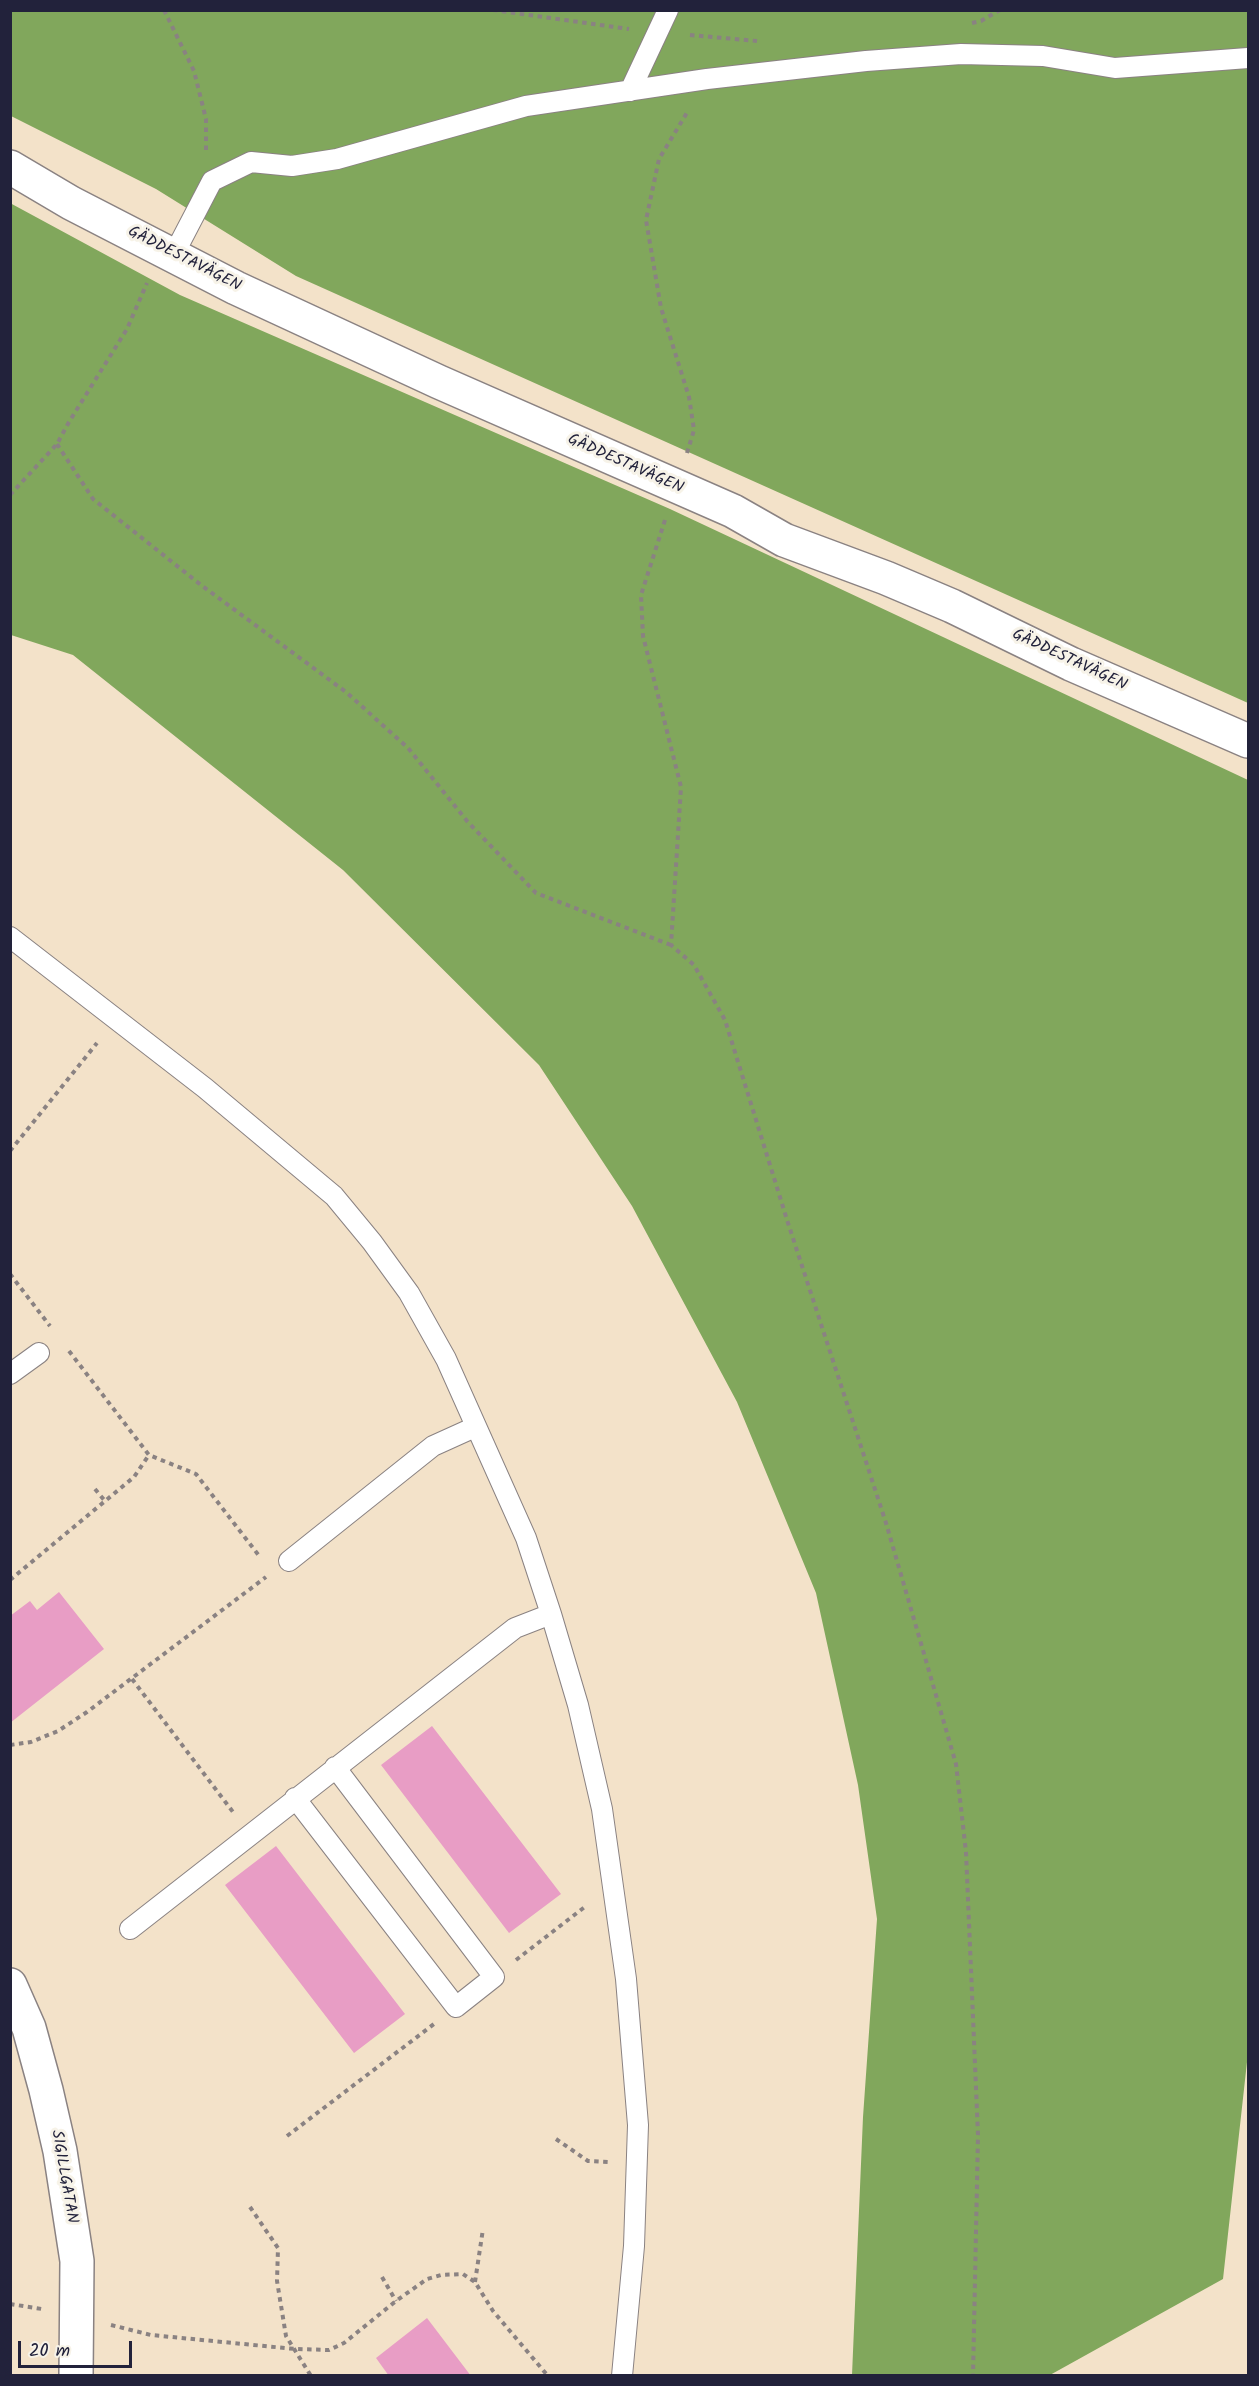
<!DOCTYPE html>
<html>
<head>
<meta charset="utf-8">
<style>
  body { margin:0 }
  #map { position:relative; width:1259px; height:2386px; overflow:hidden; background:#f3e2c9; font-family:Kalam,sans-serif }
  canvas { display:block }
  .frame { position:absolute; inset:0; border:12px solid #22223b; pointer-events:none }
  .scale { position:absolute; left:18px; top:2341px; width:114px; height:27px; box-sizing:border-box; border:3px solid #22223b; border-top:0; padding-left:8px; font-size:18px; line-height:21px; white-space:nowrap; color:#22223b; -webkit-text-stroke:4px #f7f3e8; paint-order:stroke }
</style>
</head>
<body>
<div id="map">
<canvas width="1259" height="2386"></canvas>
<div class="frame"></div>
<div class="scale">20 m</div>
</div>
<script>
const ctx = document.querySelector('canvas').getContext('2d');
ctx.lineJoin = 'round';
function fillPath(path, color) {
  ctx.fillStyle = color;
  ctx.fill(path, 'evenodd');
}
function poly(rows) {
  const path = new Path2D();
  for (const r of rows) {
    path.moveTo(r[0], r[1]);
    for (let i = 2; i < r.length; i += 2) path.lineTo(r[i], r[i + 1]);
  }
  return path;
}
function stroke(path, color, width, dash) {
  ctx.strokeStyle = color;
  ctx.lineWidth = width;
  ctx.lineCap = dash ? 'butt' : 'round';
  ctx.setLineDash(dash || []);
  ctx.stroke(path);
}
function drawText(font, color, halo, rows, align = 'center') {
  ctx.font = font + ' Kalam,sans-serif';
  ctx.lineWidth = 6;
  ctx.setLineDash([]);
  ctx.textBaseline = 'middle';
  ctx.strokeStyle = halo;
  ctx.fillStyle = color;
  for (const [text, x, y, turn = 0] of rows) {
    ctx.save();
    ctx.translate(x, y);
    ctx.rotate((+turn || 0) * Math.PI / 180);
    ctx.textAlign = isNaN(turn) ? turn : align;
    if (halo) ctx.strokeText(text, 0, 0);
    ctx.fillText(text, 0, 0);
    ctx.restore();
  }
}
fillPath(poly([
  [10,11,1248,11,1248,703,296,276,156,189,11,116],
  [10,203,180,295,670,509,1248,780,1248,2053,1223,2279,1050,2375,852,2375,863,2117,877,1919,858,1785,816,1593,737,1402,632,1206,539,1065,343,870,73,655,11,635]
]), '#81a75c');
fillPath(poly([
  [59,1592,104,1649,10,1723,10,1616,30,1601,37,1610],
  [432,1726,561,1894,509,1933,381,1765],
  [276,1846,405,2014,354,2053,225,1885],
  [427,2318,471,2376,389,2376,376,2358]
]), '#e89dc5');
const service = poly([
  [630,91,668,10],
  [174,254,212,181,251,162,292,166,337,159,526,106,707,79,866,61,961,54,1043,56,1115,68,1248,58],
  [10,937,205,1088,334,1196,372,1242,409,1293,446,1359,526,1538,551,1614,578,1705,602,1809,626,1979,638,2125,634,2246,622,2376],
  [10,1374,39,1353],
  [289,1561,433,1446,475,1427],
  [295,1798,456,2007,494,1977,335,1767],
  [130,1929,515,1628,551,1614]
]);
const minor = poly([
  [10,1985,29,2028,46,2090,60,2151,77,2261,76,2376]
]);
const tertiary = poly([
  [10,167,71,203,236,288,439,382,733,511,784,540,886,578,952,606,1071,664,1248,741]
]);
stroke(service, '#8a8282', 22);
stroke(minor, '#8a8282', 36);
stroke(tertiary, '#8a8282', 36);
stroke(poly([
  [164,10,194,71,206,119,206,151],
  [493,10,629,29],
  [972,23,981,21,1000,10],
  [690,35,757,41],
  [57,444,93,499,201,585,346,692,408,748,467,821,536,893,671,945],
  [687,453,694,430,689,397,661,308,646,220,659,159,688,111],
  [10,495,57,444,69,422,127,329,147,283],
  [665,520,641,595,643,636,681,787,671,945,694,965,725,1020,788,1223,886,1523,956,1764,966,1852,978,2135,973,2376],
  [10,1151,97,1043],
  [10,1274,50,1326],
  [69,1351,149,1455,196,1474,260,1557],
  [95,1489,105,1501],
  [10,1580,134,1477,149,1455],
  [132,1679,233,1812],
  [10,1745,31,1742,58,1731,87,1712,266,1577],
  [516,1960,586,1906],
  [287,2136,434,2024],
  [556,2139,588,2161,609,2162],
  [250,2207,278,2248,277,2281,286,2336,311,2376],
  [382,2277,396,2301],
  [475,2282,483,2229],
  [10,2304,42,2309],
  [111,2325,151,2335,295,2349,329,2350,344,2343,396,2301,427,2279,441,2275,463,2274,475,2282,493,2311,548,2376]
]), '#8a8282', 4, [4.5, 4.5]);
stroke(service, '#fff', 20);
stroke(minor, '#fff', 33);
stroke(tertiary, '#fff', 33);
drawText('16px', '#22223b', '#f7f3e8', [
  ["GÄDDESTAVÄGEN",184,260,27],
  ["GÄDDESTAVÄGEN",625,465,24],
  ["GÄDDESTAVÄGEN",1069,661,25],
  ["SIGILLGATAN",63,2177,80]
]);
</script>
</body>
</html>
